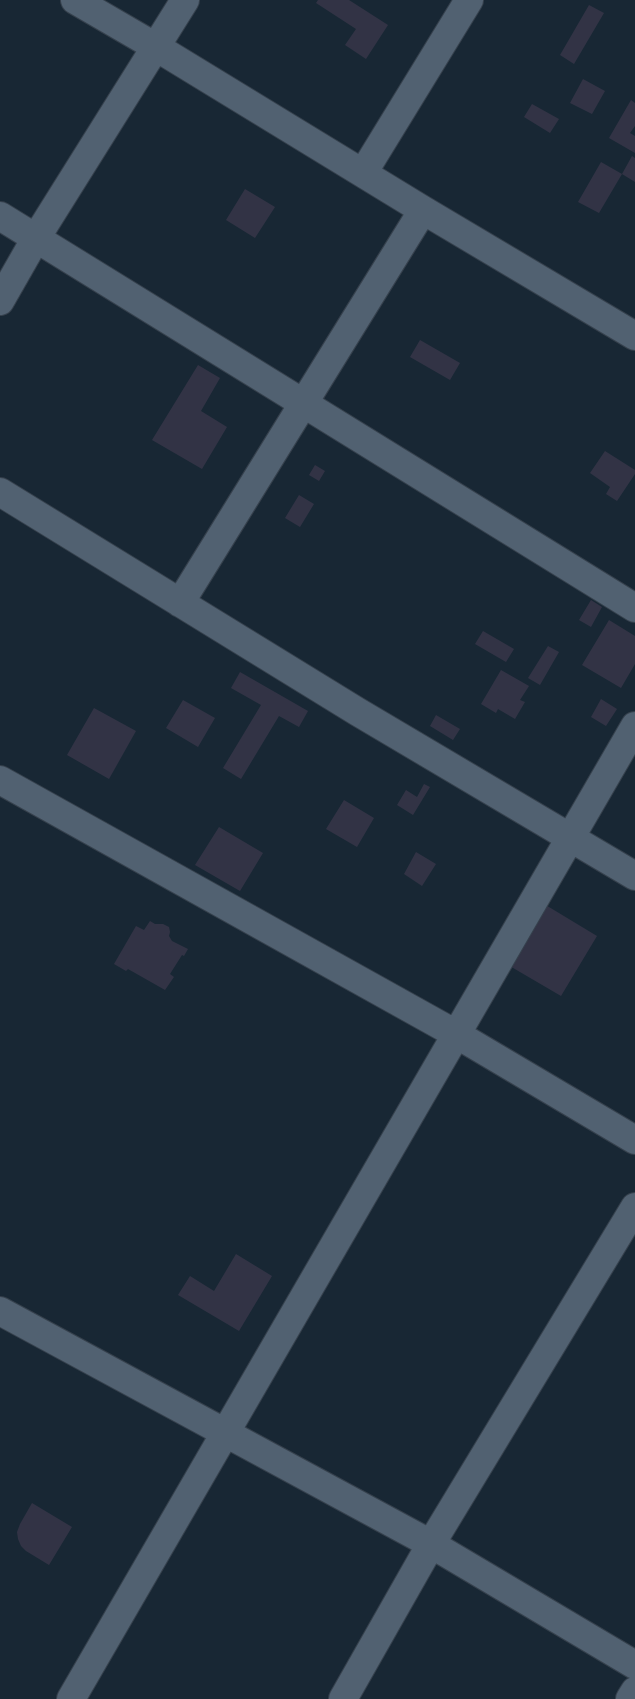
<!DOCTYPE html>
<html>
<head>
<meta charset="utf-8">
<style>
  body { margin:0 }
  canvas { display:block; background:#182734 }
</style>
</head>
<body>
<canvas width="635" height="1699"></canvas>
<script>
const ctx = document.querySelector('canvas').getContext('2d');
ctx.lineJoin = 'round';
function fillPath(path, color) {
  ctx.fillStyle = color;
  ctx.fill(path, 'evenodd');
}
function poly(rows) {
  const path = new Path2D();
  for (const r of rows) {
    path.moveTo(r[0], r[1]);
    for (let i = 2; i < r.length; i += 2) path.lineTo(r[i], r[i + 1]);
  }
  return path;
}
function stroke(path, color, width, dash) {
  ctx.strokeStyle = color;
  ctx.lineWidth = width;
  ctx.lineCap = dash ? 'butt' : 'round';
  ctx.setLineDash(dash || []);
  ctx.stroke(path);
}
fillPath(poly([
  [318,0,349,0,388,25,366,59,345,45,356,29,316,3],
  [589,5,604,13,574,64,560,55],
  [583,79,605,91,592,114,570,103],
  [631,100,635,103,635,126,630,133,635,136,635,153,609,138],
  [532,104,559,119,550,133,524,117],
  [632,156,635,158,635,182,622,174],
  [601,162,622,174,599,213,578,202],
  [245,189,275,207,255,238,226,220],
  [420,340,460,363,450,380,410,357],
  [198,365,220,378,201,411,227,427,202,469,152,440],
  [605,451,635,470,635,474,617,501,606,494,610,487,590,473],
  [315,465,325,471,319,481,309,475],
  [299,495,314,504,300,527,285,518],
  [591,600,602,607,591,627,579,620],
  [609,620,635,636,635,664,621,688,582,665],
  [483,631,514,649,506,662,475,644],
  [548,646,559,652,540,685,528,678],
  [501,670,529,686,520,700,525,702,515,719,498,709,496,713,481,704],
  [240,672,308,711,299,727,279,716,241,779,223,768,261,705,231,688],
  [601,699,617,709,606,726,591,717],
  [183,700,215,718,198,747,166,728],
  [94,708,136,731,109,779,67,755],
  [436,715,460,729,453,740,430,726],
  [424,784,430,787,413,815,397,805,406,790,417,797],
  [344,800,374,818,357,847,326,829],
  [219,827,263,853,240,891,195,865],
  [416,852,436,864,422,886,404,874],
  [544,904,597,936,561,996,508,965],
  [150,921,155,924,163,924,169,927,170,932,169,936,172,941,188,949,184,956,182,955,170,974,174,977,165,990,128,969,126,971,114,964,136,926,144,930],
  [236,1254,272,1276,239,1331,178,1295,190,1276,214,1291],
  [32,1503,72,1527,49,1565,26,1551,21,1546,18,1539,17,1532,20,1524]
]), '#323345');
const minor = poly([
  [75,0,156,47,423,210,635,336],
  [363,173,469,0],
  [0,216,635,608],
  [0,301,36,238,185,0],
  [0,492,358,712,635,876],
  [180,603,423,210],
  [0,780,456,1034,635,1140],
  [0,1311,431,1544,635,1665],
  [71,1699,635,726],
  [343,1699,431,1544,635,1207],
  [630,1699,635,1691]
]);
stroke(minor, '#36414d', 30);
stroke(minor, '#516171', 28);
</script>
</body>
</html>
